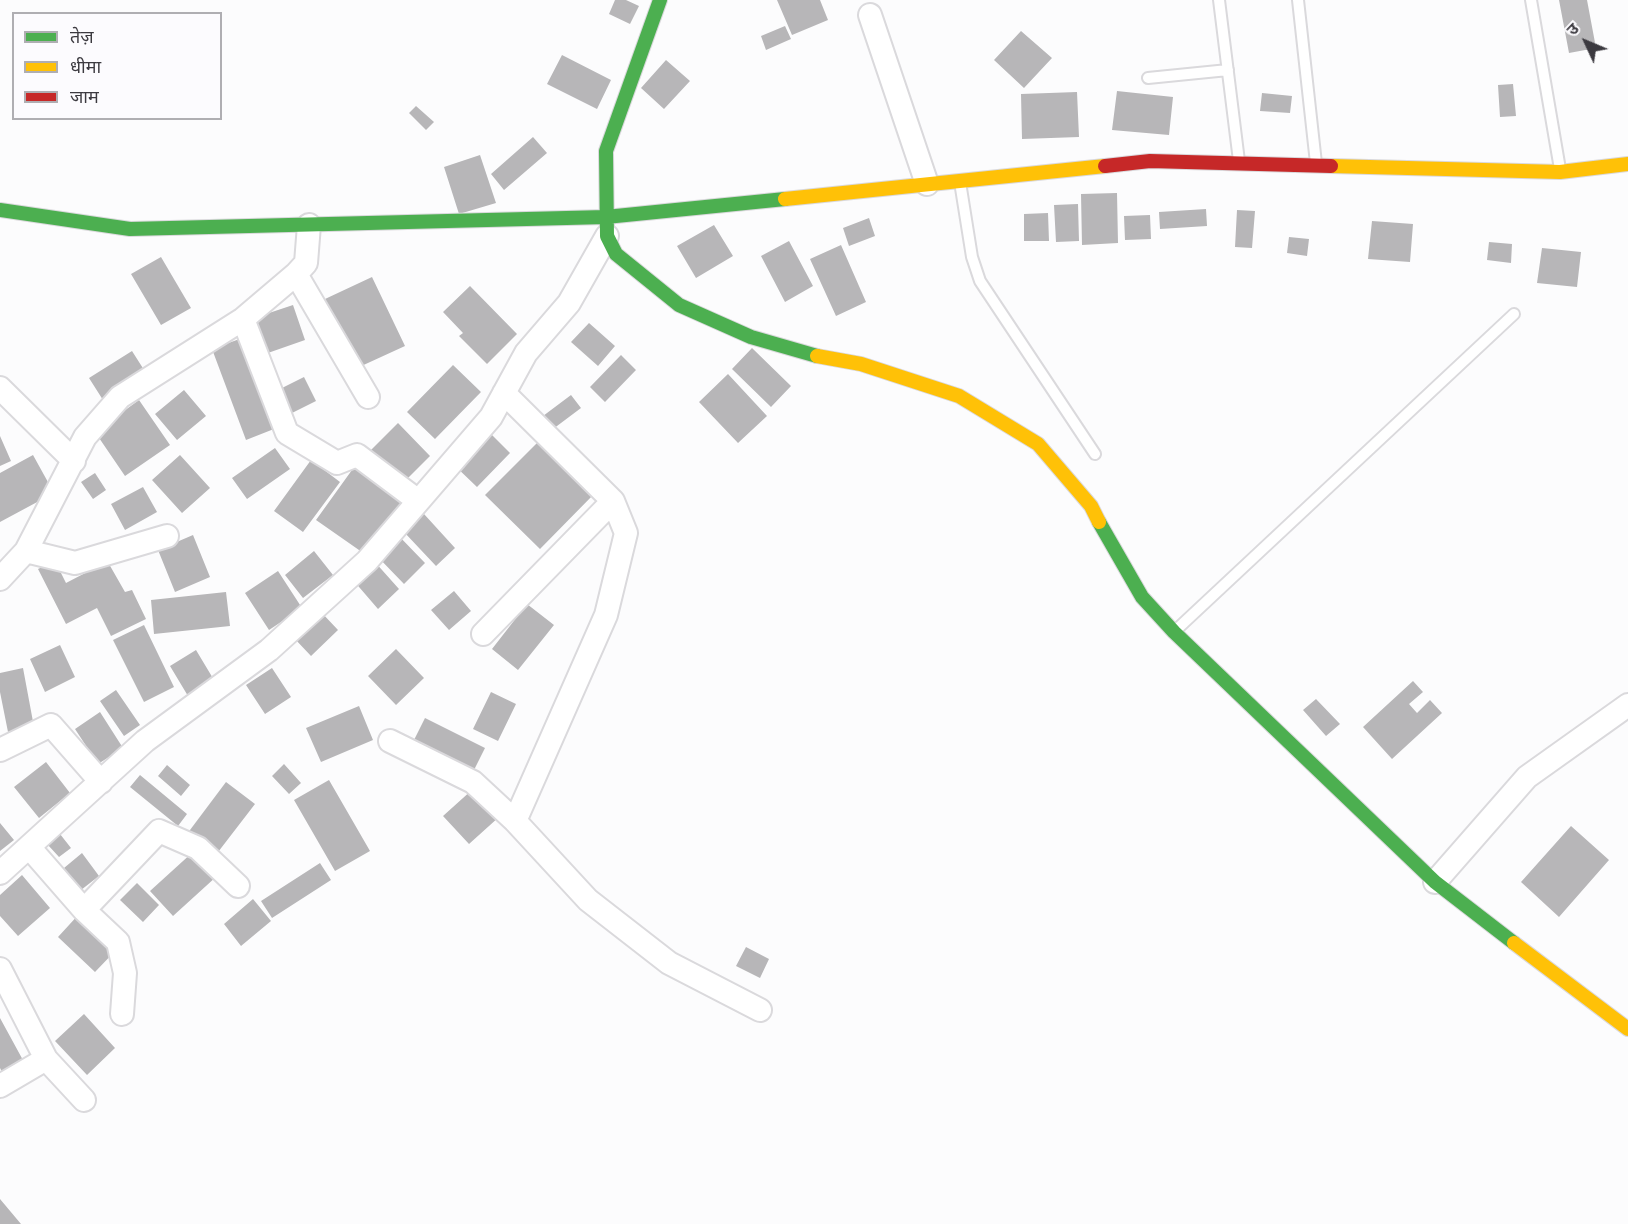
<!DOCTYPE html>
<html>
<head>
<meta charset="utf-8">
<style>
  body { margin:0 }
  #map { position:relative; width:1628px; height:1224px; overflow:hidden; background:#fcfcfd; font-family:Spectral,"Noto Sans Devanagari",serif }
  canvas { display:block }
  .legend { position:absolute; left:12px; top:12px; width:210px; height:108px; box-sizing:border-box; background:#fcfbfe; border:2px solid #afaeb2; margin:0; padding:8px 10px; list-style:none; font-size:18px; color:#3c3a40 }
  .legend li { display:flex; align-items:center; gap:12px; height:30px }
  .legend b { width:30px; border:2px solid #afaeb2 }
  .north { position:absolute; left:1556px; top:12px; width:60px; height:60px; -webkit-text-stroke:4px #fcfbfe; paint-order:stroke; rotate:314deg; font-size:16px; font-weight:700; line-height:24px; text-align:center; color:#3c3a40 }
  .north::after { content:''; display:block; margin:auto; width:21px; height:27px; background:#3c3a40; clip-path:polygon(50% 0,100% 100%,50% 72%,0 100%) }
</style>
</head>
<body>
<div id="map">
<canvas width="1628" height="1224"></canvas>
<ul class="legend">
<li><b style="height:8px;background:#4caf50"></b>तेज़</li>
<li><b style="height:8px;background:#ffc107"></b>धीमा</li>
<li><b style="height:8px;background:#c62828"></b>जाम</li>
</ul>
<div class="north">उ</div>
</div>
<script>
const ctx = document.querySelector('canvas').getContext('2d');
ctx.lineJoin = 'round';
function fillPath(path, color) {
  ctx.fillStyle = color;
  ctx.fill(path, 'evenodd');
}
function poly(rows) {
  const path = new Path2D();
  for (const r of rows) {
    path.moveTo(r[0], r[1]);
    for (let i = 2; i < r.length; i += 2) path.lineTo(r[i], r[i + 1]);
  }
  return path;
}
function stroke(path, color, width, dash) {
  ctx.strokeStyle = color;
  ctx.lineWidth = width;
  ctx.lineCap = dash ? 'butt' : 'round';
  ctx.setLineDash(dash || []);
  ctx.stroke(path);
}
fillPath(poly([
  [615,0,626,0,639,6,630,24,609,14],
  [777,0,820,0,828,20,792,35],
  [1559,0,1587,0,1596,48,1569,53],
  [785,26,791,39,766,50,761,36],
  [1021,31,1052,58,1024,88,994,60],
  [562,55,611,80,597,109,547,84],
  [666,60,690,81,664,109,641,88],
  [1513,84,1516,116,1500,117,1498,85],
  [1117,91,1173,97,1169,135,1112,130],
  [1077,92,1079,137,1022,139,1021,94],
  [1262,93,1292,96,1290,113,1260,111],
  [416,106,434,122,426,130,409,113],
  [533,137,547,153,504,190,491,174],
  [480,155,496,203,459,214,444,167],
  [1117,193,1118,243,1082,245,1081,194],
  [1078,204,1079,241,1056,242,1054,205],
  [1206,209,1207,226,1160,229,1159,212],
  [1237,210,1255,211,1252,248,1235,247],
  [1048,213,1049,241,1024,241,1024,214],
  [1150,215,1151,239,1125,240,1124,216],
  [869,218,875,236,849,246,843,228],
  [1372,221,1413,224,1410,262,1368,259],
  [714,225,733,256,696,278,677,246],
  [1289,237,1309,239,1307,256,1287,253],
  [789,241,813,286,785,302,761,256],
  [1489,242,1512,244,1511,263,1487,260],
  [841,245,866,302,836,316,810,259],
  [1542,248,1581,252,1577,287,1537,283],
  [161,257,191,308,161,325,131,274],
  [372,277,405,346,357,368,325,299],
  [470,286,517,334,487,364,459,336,463,333,443,312],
  [293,305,305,340,265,354,254,318],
  [589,323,615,346,598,366,571,342],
  [245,337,279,427,246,440,212,349],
  [752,348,791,386,771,407,732,369],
  [132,351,146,373,103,400,89,378],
  [621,355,636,370,605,402,590,387],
  [453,365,481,392,435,439,407,412],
  [728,374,767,416,738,443,699,402],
  [304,377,316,401,286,416,274,392],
  [184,390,206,416,177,440,155,414],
  [571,395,581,408,553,429,543,416],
  [139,400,170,445,125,476,95,432],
  [398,423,430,456,402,484,370,451],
  [487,430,510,453,477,487,453,464],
  [0,436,11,461,0,466],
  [541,439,596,492,540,549,485,495],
  [275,448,290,469,247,499,232,478],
  [33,455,54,493,0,522,0,473],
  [180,455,210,488,182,513,152,480],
  [311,460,340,482,303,532,274,511],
  [357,463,409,501,369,557,316,520],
  [95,473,106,490,93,499,81,482],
  [143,487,157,512,125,530,111,504],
  [424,514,455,548,436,566,404,532],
  [396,533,425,563,404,584,375,554],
  [193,535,210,577,175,592,158,550],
  [314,551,333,575,303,598,285,575],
  [105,557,125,592,132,590,146,619,111,636,97,608,66,624,38,569,55,561,66,583,89,571,85,564],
  [374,561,399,589,378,609,353,580],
  [278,571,302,608,269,630,245,593],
  [454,591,471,611,449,630,431,610],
  [226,592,230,626,154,634,151,600],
  [527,604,554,625,518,670,492,649],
  [321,612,338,630,311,656,294,638],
  [144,625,174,687,144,702,113,640],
  [60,645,75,677,45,692,30,659],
  [396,649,424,678,396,705,368,676],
  [196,650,214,680,188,696,170,666],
  [23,668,34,727,8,732,0,692,0,673],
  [272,668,291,697,265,714,246,685],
  [1413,681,1423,692,1409,704,1417,713,1430,700,1442,713,1392,759,1363,727],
  [116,690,140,725,124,736,100,701],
  [491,692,516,704,498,741,473,729],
  [1316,699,1340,724,1326,736,1303,710],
  [359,706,373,740,321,762,306,728],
  [100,712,123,748,98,764,75,729],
  [425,718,485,748,473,772,413,742],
  [46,762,70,793,39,818,14,787],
  [284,764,301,783,289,794,272,776],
  [167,765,190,785,181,796,158,776],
  [140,775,187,814,178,826,130,787],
  [329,780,370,851,335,871,294,800],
  [226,782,255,804,215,856,187,834],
  [473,789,499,817,469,844,443,816],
  [0,823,14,840,0,851],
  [1571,826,1609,860,1559,917,1521,882],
  [60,834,71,848,59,857,48,845],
  [194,851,217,876,173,916,150,891],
  [82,853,99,876,81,890,64,868],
  [320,863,331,880,272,918,261,901],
  [22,875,50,908,18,936,0,916,0,895],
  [137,883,159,905,143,922,120,900],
  [253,899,271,921,241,946,224,924],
  [80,913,118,948,95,972,58,937],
  [746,947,769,959,760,978,736,966],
  [84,1014,115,1048,87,1075,55,1041],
  [0,1018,24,1062,3,1074,0,1068],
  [0,1199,21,1224,0,1224]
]), '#b7b6b8');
const lane = poly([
  [1219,0,1239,161],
  [1298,0,1316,163],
  [1531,0,1560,169],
  [1148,78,1228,70],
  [960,182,972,257,980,281,1095,454],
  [1176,630,1514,314]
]);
const street = poly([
  [870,15,927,184],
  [296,274,368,397],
  [243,319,287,433,337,463,357,455,417,500],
  [0,388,74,461],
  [504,393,613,501,626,533,606,615,515,821],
  [26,551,75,563,167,536],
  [0,579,26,551,85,437,120,397,243,319,296,274,306,263,309,225],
  [483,634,613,501],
  [390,741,473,782,515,821,588,900,669,963,760,1010],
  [0,750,51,725,101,782],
  [29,847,84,910,118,942,125,973,122,1014],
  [0,873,145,741,269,650,367,561,491,417,526,353,569,303,607,236],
  [1435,882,1527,777,1628,705],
  [84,910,159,831,198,848,238,886],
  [0,969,46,1059,84,1100],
  [0,1086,46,1059]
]);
const fast = poly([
  [660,0,606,151,607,236,616,254,679,305,751,337,817,356],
  [0,210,130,229,606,217,785,199],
  [1099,522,1142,597,1174,632,1435,882,1514,943]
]);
const slow = poly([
  [1331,166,1560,172,1628,164],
  [785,199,1105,166],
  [817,356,861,364,959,396,1038,444,1091,506,1099,522],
  [1514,943,1628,1029]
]);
const jam = poly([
  [1105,166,1150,161,1331,166]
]);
stroke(lane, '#dad9dc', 14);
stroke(street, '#dad9dc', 26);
stroke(fast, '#dad9dc', 16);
stroke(slow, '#dad9dc', 16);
stroke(jam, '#dad9dc', 16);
stroke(lane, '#fff', 10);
stroke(street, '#fff', 22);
stroke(fast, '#4caf50', 14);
stroke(slow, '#ffc107', 14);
stroke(jam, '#c62828', 14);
</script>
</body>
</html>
